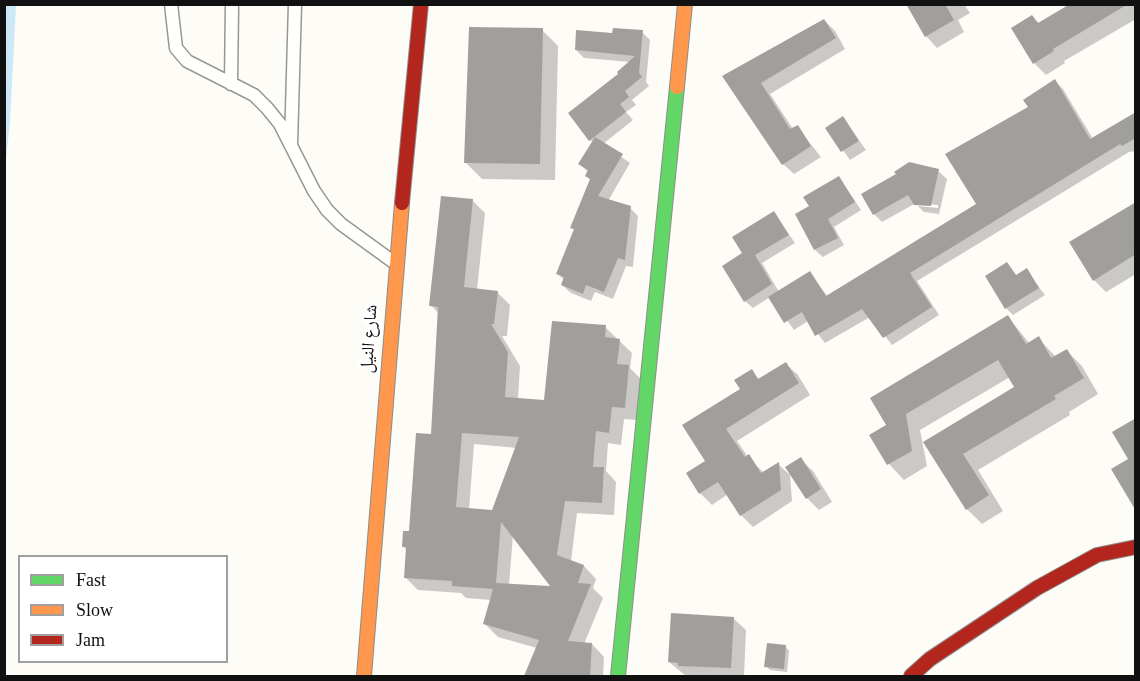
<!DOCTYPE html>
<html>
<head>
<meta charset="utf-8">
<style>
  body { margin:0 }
  #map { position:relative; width:1140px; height:681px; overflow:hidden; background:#fdfcf7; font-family:Georgia,serif }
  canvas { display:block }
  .frame { position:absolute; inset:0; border:6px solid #111; pointer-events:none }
  .legend { position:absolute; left:18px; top:555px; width:210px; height:108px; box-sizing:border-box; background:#fff; border:2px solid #a0a0a0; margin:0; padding:8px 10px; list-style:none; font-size:18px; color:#111 }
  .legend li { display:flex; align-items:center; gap:12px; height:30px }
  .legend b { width:30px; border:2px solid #a0a0a0 }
</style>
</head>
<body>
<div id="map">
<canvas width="1140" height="681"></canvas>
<div class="frame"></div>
<ul class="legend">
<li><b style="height:8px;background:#63d668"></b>Fast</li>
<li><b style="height:8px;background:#ff974d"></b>Slow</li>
<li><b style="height:8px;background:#b3261e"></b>Jam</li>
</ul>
</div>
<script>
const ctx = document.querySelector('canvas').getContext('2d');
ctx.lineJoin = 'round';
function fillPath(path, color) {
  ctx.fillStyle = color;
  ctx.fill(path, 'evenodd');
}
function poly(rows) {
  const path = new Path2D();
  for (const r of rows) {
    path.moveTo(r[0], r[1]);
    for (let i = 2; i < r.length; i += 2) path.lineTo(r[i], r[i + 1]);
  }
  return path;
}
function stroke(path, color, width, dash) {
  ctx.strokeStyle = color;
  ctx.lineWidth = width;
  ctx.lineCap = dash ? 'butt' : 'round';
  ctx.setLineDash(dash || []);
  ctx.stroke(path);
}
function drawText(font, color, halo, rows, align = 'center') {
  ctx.font = font + ' Georgia,"Noto Naskh Arabic",serif';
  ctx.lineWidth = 6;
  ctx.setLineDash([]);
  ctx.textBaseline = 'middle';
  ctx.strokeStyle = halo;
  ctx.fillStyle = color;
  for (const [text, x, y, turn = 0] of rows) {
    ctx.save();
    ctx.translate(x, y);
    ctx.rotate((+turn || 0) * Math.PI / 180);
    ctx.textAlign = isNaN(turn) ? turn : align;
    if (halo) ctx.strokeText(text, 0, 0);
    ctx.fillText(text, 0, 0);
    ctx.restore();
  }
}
fillPath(poly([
  [5,4,16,5,10,122,5,170]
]), '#cde8f7');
fillPath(poly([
  [908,4,964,4,970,13,958,20,964,32,937,48,926,36],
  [1073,4,1136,4,1136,19,1064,61,1065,63,1046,75,1034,63,1032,17,1040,24],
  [824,20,835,31,845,49,770,94,793,129,797,127,821,157,794,174,783,164,724,77],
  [542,30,558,46,555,180,482,179,466,163],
  [642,32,650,40,646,82,649,86,632,100,636,105,626,112,633,120,603,144,630,163,608,201,630,208,638,216,633,267,626,266,613,299,595,292,591,301,571,293,562,285,564,280,558,274,575,231,572,228,591,180,588,172,580,164,593,142,590,140,620,74,630,62,584,58,576,50,614,35],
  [1055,81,1063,89,1093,139,1136,114,1136,151,1129,152,917,281,939,315,892,345,870,317,825,343,808,321,794,330,770,297,753,308,745,301,744,254,774,213,795,243,762,263,779,292,810,273,828,297,978,205,1030,108],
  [843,118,866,150,850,160,827,128],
  [938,171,947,179,939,214,924,212,918,206,938,208,938,205,916,203,882,222,874,214],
  [839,177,861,210,834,227,844,245,823,257,815,250,797,215,811,206],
  [473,201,485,213,477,290,497,292,510,305,507,336,502,336,520,366,518,399,546,401,605,327,632,353,630,368,641,379,638,420,624,419,621,445,608,443,606,471,616,482,614,515,577,513,571,561,584,566,596,579,593,588,603,598,584,644,592,644,604,657,603,676,527,676,537,648,498,637,485,624,492,600,466,598,461,593,418,590,405,577,407,550,403,546,410,533,432,435,439,314,431,305],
  [474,444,517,448,493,512,469,510],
  [513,535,553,588,509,585],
  [1136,203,1136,274,1106,292,1094,280],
  [1007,264,1017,276,1026,270,1045,295,1013,315,1006,308],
  [1008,317,1030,344,1038,338,1056,357,1067,351,1082,366,1098,394,1069,412,1070,415,978,470,1003,511,982,524,967,509,925,442,1016,388,1010,377,920,430,927,466,904,480,889,464,871,436,888,425],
  [786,364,798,375,810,395,737,441,748,457,764,473,778,464,790,475,792,501,753,527,741,515,728,494,712,505,700,493,707,461,751,371,760,380],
  [800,459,813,471,832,502,819,510,807,498],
  [733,618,746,630,744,676,686,676,669,662],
  [786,647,789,651,787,672,770,670,766,666]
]), '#0003');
fillPath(poly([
  [906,4,945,4,954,20,925,37],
  [1070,4,1128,4,1053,49,1054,51,1033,64,1011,28,1032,15,1038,23],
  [824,19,836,38,761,83,790,129,798,125,811,146,782,165,722,76],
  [469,27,543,28,540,164,464,163],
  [613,28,643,30,639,73,642,77,625,91,629,97,620,104,626,112,589,141,568,113,618,74,617,72,635,56,575,50,576,30,612,33],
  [1055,79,1090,139,1136,112,1136,138,1122,146,1120,144,910,273,932,307,883,338,862,309,815,336,802,312,784,323,768,297,810,271,826,296,976,204,945,154,1028,107,1023,100],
  [843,116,859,141,841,152,825,128],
  [595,137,623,154,598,196,631,206,625,260,618,258,604,292,586,285,583,294,561,285,564,277,556,274,574,229,570,228,590,179,585,176,588,170,578,164],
  [909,162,939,169,931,206,914,205,908,195,873,215,861,194,896,174,894,172],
  [839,176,855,202,828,219,838,238,814,250,795,214,809,206,803,197],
  [441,196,473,199,464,287,498,291,494,324,491,324,508,352,505,397,544,400,552,321,606,325,605,337,620,339,617,364,629,365,625,408,612,407,609,433,596,431,593,467,604,467,602,503,565,501,557,555,584,565,578,583,591,584,568,641,592,643,590,676,524,676,539,640,483,624,493,589,452,586,452,581,404,578,406,547,402,547,403,531,409,531,416,433,431,434,438,307,429,306],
  [462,433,519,437,492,510,456,507],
  [501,522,550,586,496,583],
  [1136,202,1136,254,1093,281,1069,242],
  [774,211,789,235,755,255,772,284,744,302,722,266,742,253,732,237],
  [1007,262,1016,275,1027,268,1039,288,1005,309,985,276],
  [1008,315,1026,344,1039,336,1051,358,1067,349,1084,378,1054,396,1056,399,963,454,989,495,966,510,923,442,1014,387,998,360,906,414,912,451,887,465,869,435,886,425,870,398],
  [786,362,799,383,726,429,745,457,749,454,761,473,779,462,781,490,740,516,718,482,699,494,686,473,705,461,682,425,740,389,734,380,752,369,758,379],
  [1136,418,1136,511,1111,469,1128,459,1112,432],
  [801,457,821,489,806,499,785,467],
  [671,613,734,617,731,668,678,666,678,663,668,662],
  [767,643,786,645,784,669,764,667]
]), '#a19f9c');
const lane = poly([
  [171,4,176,48,187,61,254,95,267,108,280,124,314,191,327,210,341,224,392,261],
  [231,84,232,4],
  [291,144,295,4]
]);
const fast = poly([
  [618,676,677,87]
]);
const slow = poly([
  [677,87,685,4],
  [364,676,402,203]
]);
const jam = poly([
  [402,203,421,4],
  [911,676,930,659,1037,588,1097,555,1136,547]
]);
stroke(lane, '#979795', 15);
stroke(fast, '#8e8d8b', 16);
stroke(slow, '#8e8d8b', 16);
stroke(jam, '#8e8d8b', 16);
stroke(lane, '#fffffe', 12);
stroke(fast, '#63d668', 14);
stroke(slow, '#ff974d', 14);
stroke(jam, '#b3261e', 14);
drawText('18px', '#111', '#fff', [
  ["شارع النيل",372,339,-86]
]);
</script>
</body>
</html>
